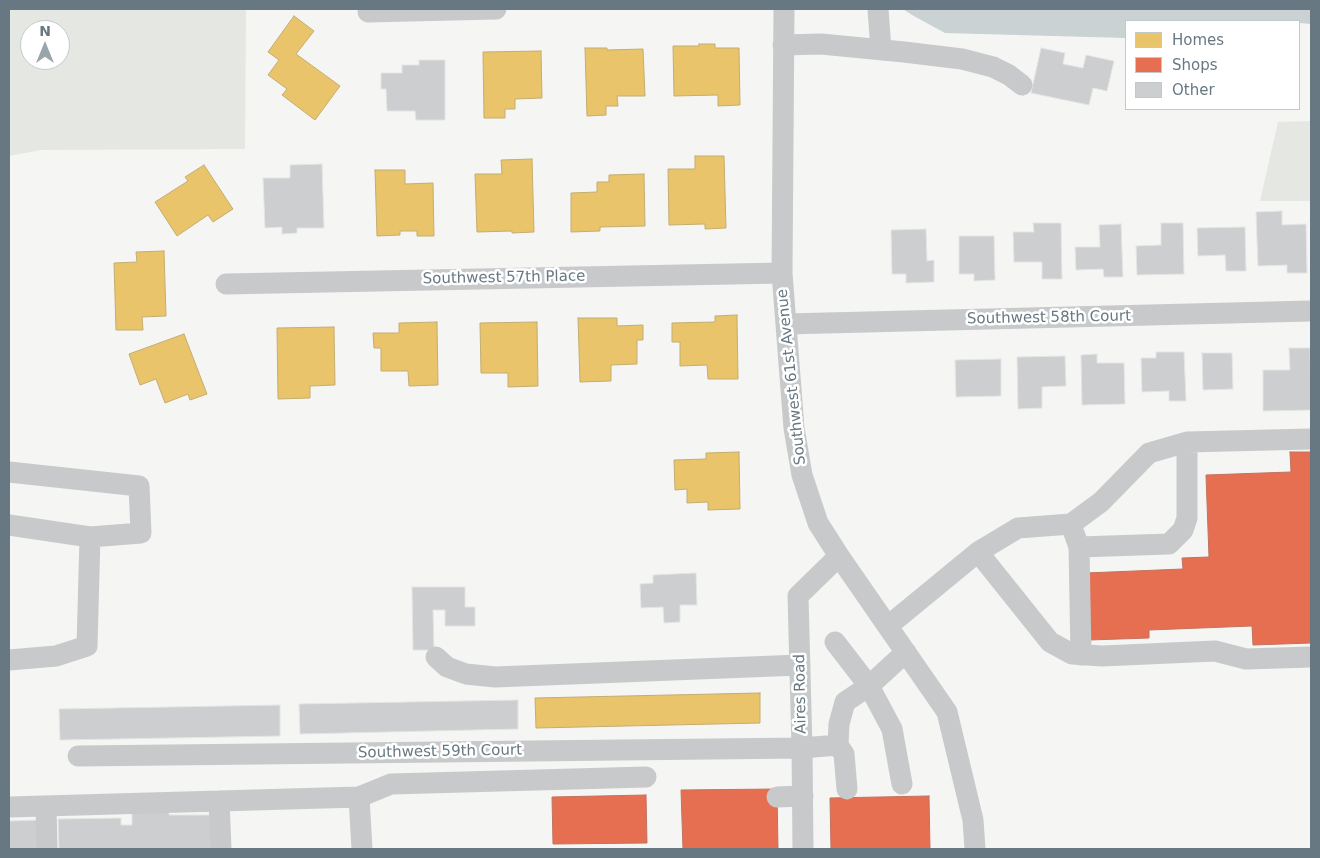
<!DOCTYPE html>
<html>
<head>
<meta charset="utf-8">
<style>
  body { margin:0 }
  #map { position:relative; width:1320px; height:858px; overflow:hidden; background:#f5f5f4; font-family:"DejaVu Sans",sans-serif }
  canvas { display:block }
  .frame { position:absolute; inset:0; border:10px solid #677883; pointer-events:none }
  .legend { position:absolute; left:1125px; top:20px; width:175px; height:90px; box-sizing:border-box; background:#fff; border:1px solid #c2c9cd; margin:0; padding:6px 9px; list-style:none; font-size:15px; color:#677883 }
  .legend li { display:flex; align-items:center; gap:10px; height:25px }
  .legend b { width:25px; border:1px solid #c2c9cd }
  .north { position:absolute; left:20px; top:20px; width:50px; height:50px; box-sizing:border-box; background:#fff; border:1px solid #c2c9cd; border-radius:50%; rotate:0deg; font-size:14px; font-weight:700; line-height:20px; text-align:center; color:#677883 }
  .north::after { content:''; display:block; margin:auto; width:18px; height:22px; background:#99a4ab; clip-path:polygon(50% 0,100% 100%,50% 72%,0 100%) }
</style>
</head>
<body>
<div id="map">
<canvas width="1320" height="858"></canvas>
<div class="frame"></div>
<ul class="legend">
<li><b style="height:14px;background:#e9c46a"></b>Homes</li>
<li><b style="height:14px;background:#e76f51"></b>Shops</li>
<li><b style="height:14px;background:#cccecf"></b>Other</li>
</ul>
<div class="north">N</div>
</div>
<script>
const ctx = document.querySelector('canvas').getContext('2d');
ctx.lineJoin = 'round';
function fillPath(path, color) {
  ctx.fillStyle = color;
  ctx.fill(path, 'evenodd');
}
function poly(rows) {
  const path = new Path2D();
  for (const r of rows) {
    path.moveTo(r[0], r[1]);
    for (let i = 2; i < r.length; i += 2) path.lineTo(r[i], r[i + 1]);
  }
  return path;
}
function stroke(path, color, width, dash) {
  ctx.strokeStyle = color;
  ctx.lineWidth = width;
  ctx.lineCap = dash ? 'butt' : 'round';
  ctx.setLineDash(dash || []);
  ctx.stroke(path);
}
function drawText(font, color, halo, rows, align = 'center') {
  ctx.font = font + ' "DejaVu Sans",sans-serif';
  ctx.lineWidth = 5;
  ctx.setLineDash([]);
  ctx.textBaseline = 'middle';
  ctx.strokeStyle = halo;
  ctx.fillStyle = color;
  for (const [text, x, y, turn = 0] of rows) {
    ctx.save();
    ctx.translate(x, y);
    ctx.rotate((+turn || 0) * Math.PI / 180);
    ctx.textAlign = isNaN(turn) ? turn : align;
    if (halo) ctx.strokeText(text, 0, 0);
    ctx.fillText(text, 0, 0);
    ctx.restore();
  }
}
fillPath(poly([
  [9,9,246,9,245,149,41,150,9,156],
  [30,30,60,30,60,60,30,60],
  [1311,121,1311,201,1260,201,1278,122]
]), '#e4e7e2');
fillPath(poly([
  [903,9,1311,9,1311,24,1299,23,1299,21,1126,21,1126,38,945,33,912,15]
]), '#cad2d4');
const homes = poly([
  [294,16,314,31,296,54,340,86,315,120,282,95,287,89,268,75,279,60,268,52,294,16],
  [699,44,715,44,715,48,739,48,740,105,718,106,718,95,674,96,673,46,699,46,699,44],
  [585,48,607,48,607,50,643,49,645,96,617,96,618,106,606,106,606,115,587,116,585,48],
  [541,51,542,98,515,99,515,109,505,109,505,118,484,118,483,52,541,51],
  [695,156,724,156,726,228,705,229,705,224,669,225,668,169,695,169,695,156],
  [532,159,534,232,512,233,512,231,477,232,475,174,502,174,501,160,532,159],
  [204,165,233,209,213,222,208,215,177,236,155,202,188,181,185,177,204,165],
  [375,170,405,170,405,184,433,183,434,236,417,236,417,231,400,231,400,235,377,236,375,170],
  [644,174,645,226,600,227,600,231,571,232,571,193,597,192,597,182,609,182,609,175,644,174],
  [164,251,166,316,142,317,143,330,116,330,114,263,137,262,136,252,164,251],
  [737,315,738,379,708,379,707,365,680,366,680,342,672,342,672,323,715,322,715,316,737,315],
  [578,318,617,318,617,326,643,325,643,340,637,340,637,364,611,365,611,381,580,382,578,318],
  [437,322,438,385,409,386,408,371,381,371,381,348,374,348,373,333,399,333,399,323,437,322],
  [537,322,538,386,508,387,508,373,481,373,480,323,537,322],
  [334,327,335,385,310,386,310,398,278,399,277,328,334,327],
  [184,334,207,394,190,400,188,394,165,403,156,379,140,385,129,354,184,334],
  [739,452,740,509,708,510,708,502,687,503,687,489,675,490,674,460,706,459,706,453,739,452],
  [760,693,760,723,536,728,535,698,760,693]
]);
fillPath(homes, '#e9c46a');
stroke(homes, '#c2ad72', 1);
const shops = poly([
  [1290,452,1311,452,1311,643,1253,645,1252,626,1149,630,1149,638,1089,640,1086,573,1183,569,1182,558,1209,557,1206,475,1291,472,1290,452],
  [777,789,778,849,683,849,681,790,777,789],
  [646,795,647,843,553,844,552,797,646,795],
  [929,796,930,849,831,849,830,798,929,796]
]);
fillPath(shops, '#e76f51');
stroke(shops, '#c17260', 1);
const building = poly([
  [1041,48,1065,53,1063,64,1083,68,1086,55,1114,61,1107,91,1093,88,1089,105,1031,93,1041,48],
  [419,60,445,60,445,120,416,120,415,111,387,111,386,89,381,89,381,73,402,73,402,65,419,65,419,60],
  [322,164,324,228,297,228,297,233,282,234,282,227,265,228,263,178,290,178,290,165,322,164],
  [1282,211,1282,225,1306,224,1307,273,1287,273,1287,265,1258,266,1256,212,1282,211],
  [1033,223,1061,223,1062,279,1042,279,1042,262,1014,262,1013,232,1034,232,1033,223],
  [1161,223,1183,223,1184,274,1137,275,1136,246,1161,245,1161,223],
  [1121,224,1123,277,1104,277,1103,269,1076,270,1075,247,1100,247,1099,225,1121,224],
  [1245,227,1246,271,1226,271,1225,255,1198,256,1197,228,1245,227],
  [926,229,927,261,934,260,934,282,906,283,906,274,892,274,891,230,926,229],
  [959,236,994,236,995,280,974,281,974,274,959,274,959,236],
  [1289,348,1310,348,1311,410,1263,411,1263,370,1290,370,1289,348],
  [1156,352,1184,352,1186,401,1169,401,1169,391,1142,392,1141,358,1156,358,1156,352],
  [1202,353,1232,353,1233,389,1203,390,1202,353],
  [1097,354,1097,363,1124,363,1125,404,1082,405,1081,355,1097,354],
  [1065,356,1066,386,1042,387,1042,408,1018,409,1017,357,1065,356],
  [1001,359,1001,396,956,397,955,360,1001,359],
  [696,573,697,605,680,605,680,622,664,623,663,607,641,608,640,584,653,583,653,575,696,573],
  [412,587,465,587,465,607,475,607,475,626,445,626,445,610,433,610,434,650,413,650,412,587],
  [518,700,518,729,300,734,299,704,518,700],
  [280,705,280,736,60,740,59,709,280,705],
  [132,808,169,808,169,815,210,815,211,849,59,849,58,819,121,818,121,825,132,825,132,808],
  [38,820,39,849,9,849,9,821,38,820]
]);
fillPath(building, '#cccecf');
stroke(building, '#e4e4e4', 1);
stroke(poly([
  [784,9,782,273,794,428,802,475,818,523,839,556,947,712,973,820,975,849],
  [878,9,881,50],
  [368,12,496,9],
  [783,45,821,44,904,52,962,59,993,67,1009,75,1022,85],
  [226,284,782,273],
  [786,324,1311,311],
  [9,472,139,486,141,533,90,537,9,525],
  [1074,533,1079,547,1081,655],
  [1079,547,1169,544,1183,530,1187,518,1187,442],
  [978,552,1018,528,1071,524,1101,502,1149,453,1187,442,1311,439],
  [888,626,978,552,1050,642,1072,654,1102,656,1215,651,1246,659,1311,657],
  [835,642,869,686,892,729,902,784],
  [436,657,447,667,466,674,495,677,800,665],
  [9,660,56,656,87,646,90,537],
  [78,756,802,748,838,745],
  [847,789,844,754,838,745,839,724,845,702,869,686,906,652],
  [359,797,362,849],
  [777,797,803,796],
  [219,801,221,849],
  [9,807,359,797,391,784,646,777],
  [46,807,47,849],
  [803,849,802,748,798,596,839,556]
]), '#c8c9ca', 21);
drawText('15px', '#677883', '#fff', [
  ["Southwest 57th Place",504,278,-1],
  ["Southwest 58th Court",1049,318,-1],
  ["Southwest 61st Avenue",792,377,-96],
  ["Aires Road",801,694,-91],
  ["Southwest 59th Court",440,752,-1]
]);
</script>
</body>
</html>
